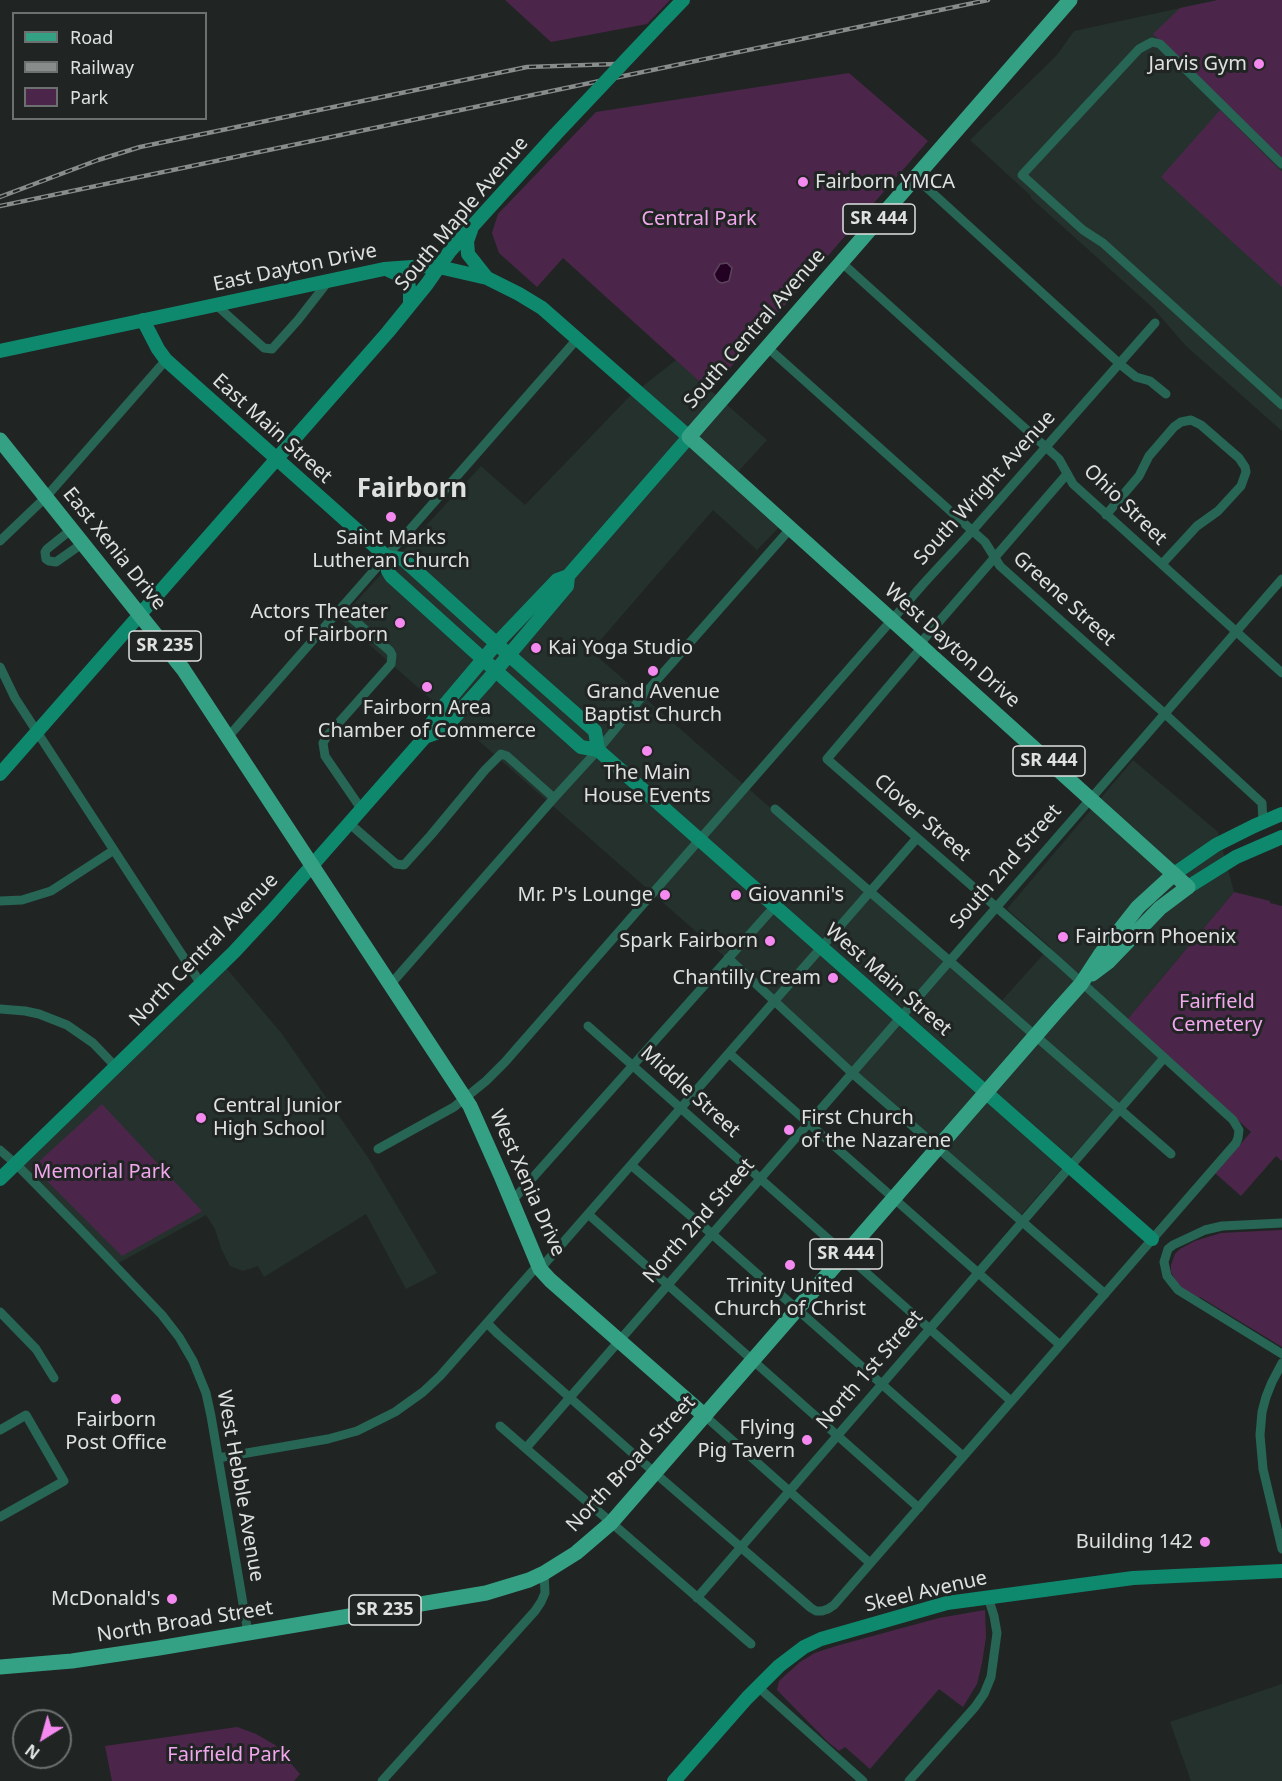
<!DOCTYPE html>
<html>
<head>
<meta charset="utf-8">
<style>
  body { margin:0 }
  #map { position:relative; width:1282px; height:1781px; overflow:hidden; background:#202524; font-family:"Noto Sans",sans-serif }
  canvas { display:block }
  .legend { position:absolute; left:12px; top:12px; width:195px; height:108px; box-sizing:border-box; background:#202524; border:2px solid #6c706f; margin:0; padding:8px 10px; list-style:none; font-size:18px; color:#dee1e0 }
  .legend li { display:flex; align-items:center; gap:12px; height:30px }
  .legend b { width:30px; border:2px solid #6c706f }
  .north { position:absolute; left:12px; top:1709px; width:60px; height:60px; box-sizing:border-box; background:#202524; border:2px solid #6c706f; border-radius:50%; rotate:217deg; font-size:16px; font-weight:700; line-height:24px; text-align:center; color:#dee1e0 }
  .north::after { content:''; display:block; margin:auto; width:21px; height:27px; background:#f489ef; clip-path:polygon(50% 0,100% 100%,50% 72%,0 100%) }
</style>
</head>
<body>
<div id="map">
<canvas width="1282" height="1781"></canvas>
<ul class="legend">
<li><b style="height:8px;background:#35a184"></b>Road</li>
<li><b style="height:8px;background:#888c8b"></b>Railway</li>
<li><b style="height:16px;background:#4c264a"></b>Park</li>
</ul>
<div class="north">N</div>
</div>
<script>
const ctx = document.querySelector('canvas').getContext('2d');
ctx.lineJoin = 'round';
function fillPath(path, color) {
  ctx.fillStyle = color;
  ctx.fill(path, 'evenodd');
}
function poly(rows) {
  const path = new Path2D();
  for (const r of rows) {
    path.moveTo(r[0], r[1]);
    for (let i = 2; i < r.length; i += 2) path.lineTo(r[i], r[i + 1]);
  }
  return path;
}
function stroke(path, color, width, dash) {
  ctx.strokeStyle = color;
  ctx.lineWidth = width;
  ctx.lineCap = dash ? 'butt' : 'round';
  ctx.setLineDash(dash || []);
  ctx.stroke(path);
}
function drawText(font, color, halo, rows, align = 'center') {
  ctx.font = font + ' "Noto Sans",sans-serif';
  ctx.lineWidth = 6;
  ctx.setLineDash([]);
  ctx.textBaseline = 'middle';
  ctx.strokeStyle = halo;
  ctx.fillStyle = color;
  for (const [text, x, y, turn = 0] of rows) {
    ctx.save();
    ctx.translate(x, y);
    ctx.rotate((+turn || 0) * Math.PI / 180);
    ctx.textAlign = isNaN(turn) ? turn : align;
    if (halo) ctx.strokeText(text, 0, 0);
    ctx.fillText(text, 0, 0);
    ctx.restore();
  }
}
fillPath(poly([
  [1218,0,1282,0,1282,431,1186,346,1153,308,1031,198,1031,196,970,140,1057,55,1074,31],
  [676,360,767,440,737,473,786,520,757,550,713,510,591,651,997,1006,1050,947,1007,909,1133,760,1218,832,1234,892,1128,1019,1163,1053,1020,1216,340,619,481,466,525,505,629,397],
  [222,963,282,1034,369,1159,437,1273,406,1289,366,1214,264,1277,258,1266,243,1271,230,1266,221,1248,215,1229,206,1215,115,1265,15,1164],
  [1282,1684,1282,1781,1191,1781,1170,1722]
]), '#24312c');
fillPath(poly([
  [505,0,670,0,647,24,551,42],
  [1218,0,1282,0,1282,158,1153,34,1180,8],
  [849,73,928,141,710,391,563,258,537,287,499,253,492,233,498,214,596,112],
  [1220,110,1282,172,1282,287,1161,177],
  [1234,892,1270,901,1270,903,1282,906,1282,1161,1276,1156,1241,1196,1215,1173,1251,1132,1127,1020],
  [102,1104,202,1211,122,1256,33,1167],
  [1282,1230,1282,1347,1200,1297,1199,1298,1183,1289,1178,1285,1171,1272,1171,1265,1175,1254,1180,1249,1195,1241,1221,1233],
  [985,1610,986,1637,982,1663,977,1684,963,1707,939,1689,870,1769,845,1747,839,1751,827,1741,777,1690,779,1681,800,1662,815,1653,836,1646,939,1618],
  [237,1727,256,1734,275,1745,300,1774,294,1781,112,1781,105,1746]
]), '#4c264a');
const water = poly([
  [727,263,732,268,729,281,722,283,719,282,716,279,714,274,720,264,727,263]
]);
fillPath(water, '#220122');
stroke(water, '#5a445b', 1.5);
stroke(poly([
  [1282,164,1160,44,1152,42,1139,49,1022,175,1083,230,1103,243,1282,405],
  [915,177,1121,365,1136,377,1150,381,1166,394],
  [841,262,1059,459,1073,484,1282,673],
  [215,304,264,348,272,349,298,320,330,279],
  [767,347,985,542,1000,566,1164,713,1262,803,1263,822],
  [1106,515,1139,476,1149,456,1174,427,1181,422,1191,420,1201,425,1239,458,1245,467,1246,472,1241,486,1218,511,1197,526,1162,564],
  [72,529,47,549,45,552,46,559,49,561,56,562,83,543],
  [0,541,46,497,166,360],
  [341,609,390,651,392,655,391,664,327,736,323,743,325,756,362,810],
  [0,667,15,698,201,984],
  [228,737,578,338],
  [775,809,1171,1154],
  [350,824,396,864,404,865,431,835,485,770,501,754,507,756,554,798],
  [0,901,22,900,51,891,114,850],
  [728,958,851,1072,1105,1294],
  [390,985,554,798,598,750,641,698,790,529],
  [0,1009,25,1011,39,1014,67,1025,93,1043,116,1067],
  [588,1026,1011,1401],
  [729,1053,1060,1345],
  [378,1149,454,1107,486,1081,505,1062,925,582,972,531,1155,323],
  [0,1150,17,1165,78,1227,162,1315,179,1337,193,1361,206,1393,211,1416,248,1633],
  [631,1165,712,1234,963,1456],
  [512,1201,775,906],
  [588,1214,919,1508],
  [1282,1223,1222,1226,1205,1230,1173,1245,1168,1249,1164,1262,1167,1276,1178,1290,1282,1354],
  [540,1269,917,838],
  [0,1312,36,1349,54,1378],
  [487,1323,498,1334,655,1473,811,1608,816,1611,822,1611,828,1609,834,1605,1236,1143,1238,1138,1239,1130,1233,1120,1059,962,827,759,922,647,924,639,1067,474],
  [1282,1363,1272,1382,1266,1397,1262,1412,1260,1435,1263,1469,1282,1549],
  [705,1416,870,1563],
  [500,1426,751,1644],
  [0,1430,26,1415,64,1481,0,1517],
  [526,1448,1282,579],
  [218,1458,328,1439,357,1431,395,1412,423,1392,440,1376,538,1265],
  [697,1598,1164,1058],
  [758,1687,863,1781],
  [382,1781,535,1611,541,1602,545,1593,544,1573],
  [909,1781,975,1707,984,1694,991,1677,997,1633,994,1616,988,1597]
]), '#276554', 9);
stroke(poly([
  [657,27,683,0],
  [471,230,467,241,468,254,487,278],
  [386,269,401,276,408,282,410,293,410,305],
  [143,320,158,349,166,360,387,557,403,559,509,655,595,731,598,750],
  [0,351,384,269,426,266,439,267,487,278,519,294,542,308,689,437,568,576,557,580,496,644,442,708,429,727,425,737,272,911,234,952,0,1179],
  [387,557,388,571,391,576,505,679,581,747,598,750,1152,1239],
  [425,737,436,733,452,720,487,681,567,586,568,576],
  [0,774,388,332,427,284,450,251,555,135],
  [1174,874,1216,845,1254,826,1282,814],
  [1188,887,1236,857,1282,837],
  [674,1781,747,1698,779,1666,804,1647,821,1639,947,1603,1133,1578,1282,1571]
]), '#0f896e', 14);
stroke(poly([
  [1070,0,689,437,1188,887,1160,908,1108,962,1092,974],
  [0,440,183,669,470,1106,502,1178,540,1269,550,1280,705,1416],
  [0,1667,72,1661,159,1648,486,1593,529,1580,544,1573,576,1553,611,1523,1056,1012,1081,984,1100,955,1138,907,1174,874]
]), '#35a184', 15);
const rail = poly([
  [0,197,98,160,140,147,527,67,616,64],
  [0,206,988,0]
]);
stroke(rail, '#888c8b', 4.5);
stroke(rail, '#202524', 2, [7]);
stroke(poly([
  [555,135,657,27]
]), '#0f896e', 14);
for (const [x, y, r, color] of [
  [1259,64,6,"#f489ef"],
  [803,182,6,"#f489ef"],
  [391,517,6,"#f489ef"],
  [400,623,6,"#f489ef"],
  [536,648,6,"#f489ef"],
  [653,671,6,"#f489ef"],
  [427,687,6,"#f489ef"],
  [647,751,6,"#f489ef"],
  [665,895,6,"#f489ef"],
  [736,895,6,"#f489ef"],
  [1063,937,6,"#f489ef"],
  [770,941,6,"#f489ef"],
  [833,978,6,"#f489ef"],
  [201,1118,6,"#f489ef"],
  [789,1130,6,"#f489ef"],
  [790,1265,6,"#f489ef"],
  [116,1399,6,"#f489ef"],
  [807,1440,6,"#f489ef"],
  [1205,1542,6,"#f489ef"],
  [172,1599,6,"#f489ef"]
]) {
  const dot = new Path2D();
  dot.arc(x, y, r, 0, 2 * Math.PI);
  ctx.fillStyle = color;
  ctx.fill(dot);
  stroke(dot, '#202524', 2);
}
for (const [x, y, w] of [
  [879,219,72],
  [165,646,72],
  [1049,761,72],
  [846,1254,72],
  [385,1610,72]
]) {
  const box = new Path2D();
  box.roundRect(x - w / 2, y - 15, w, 30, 4.5);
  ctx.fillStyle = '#202524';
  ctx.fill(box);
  stroke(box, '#dee1e0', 1.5);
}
drawText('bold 18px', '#dee1e0', null, [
  ["SR 444",879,219],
  ["SR 235",165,646],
  ["SR 444",1049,761],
  ["SR 444",846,1254],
  ["SR 235",385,1610]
]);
drawText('20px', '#dee1e0', '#202524', [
  ["Jarvis Gym",1247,64],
  ["Fairborn YMCA",815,182,"left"],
  ["Saint Marks",391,538,"center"],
  ["Lutheran Church",391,561,"center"],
  ["Actors Theater",388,612],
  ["of Fairborn",388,635],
  ["Kai Yoga Studio",548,648,"left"],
  ["Grand Avenue",653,692,"center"],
  ["Baptist Church",653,715,"center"],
  ["Fairborn Area",427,708,"center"],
  ["Chamber of Commerce",427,731,"center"],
  ["The Main",647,773,"center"],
  ["House Events",647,796,"center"],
  ["Mr. P's Lounge",653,895],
  ["Giovanni's",748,895,"left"],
  ["Fairborn Phoenix",1075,937,"left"],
  ["Spark Fairborn",758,941],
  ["Chantilly Cream",821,978],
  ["Central Junior",213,1106,"left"],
  ["High School",213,1129,"left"],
  ["First Church",801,1118,"left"],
  ["of the Nazarene",801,1141,"left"],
  ["Trinity United",790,1286,"center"],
  ["Church of Christ",790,1309,"center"],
  ["Fairborn",116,1420,"center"],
  ["Post Office",116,1443,"center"],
  ["Flying",795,1428],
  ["Pig Tavern",795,1451],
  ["Building 142",1193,1542],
  ["McDonald's",160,1599]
], 'right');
drawText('20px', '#dee1e0', '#202524', [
  ["South Maple Avenue",462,214,-50],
  ["East Dayton Drive",295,268,-12],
  ["South Central Avenue",755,329,-49],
  ["East Main Street",272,429,42],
  ["South Wright Avenue",985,488,-48],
  ["Ohio Street",1125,505,44],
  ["East Xenia Drive",114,549,51],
  ["Greene Street",1064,599,42],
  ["West Dayton Drive",952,646,42],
  ["Clover Street",922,818,41],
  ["South 2nd Street",1006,867,-49],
  ["North Central Avenue",204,950,-46],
  ["West Main Street",888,980,41],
  ["Middle Street",690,1092,42],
  ["West Xenia Drive",527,1183,66],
  ["North 2nd Street",699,1221,-49],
  ["North 1st Street",870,1370,-49],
  ["North Broad Street",631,1464,-47],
  ["West Hebble Avenue",240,1486,80],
  ["Skeel Avenue",926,1592,-13],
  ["North Broad Street",185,1622,-9]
]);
drawText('20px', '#f2a6ed', '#202524', [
  ["Central Park",699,219],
  ["Fairfield",1217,1002],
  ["Cemetery",1217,1025],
  ["Memorial Park",102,1172],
  ["Fairfield Park",229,1755]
]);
drawText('bold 26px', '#dee1e0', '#202524', [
  ["Fairborn",412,490]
]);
</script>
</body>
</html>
